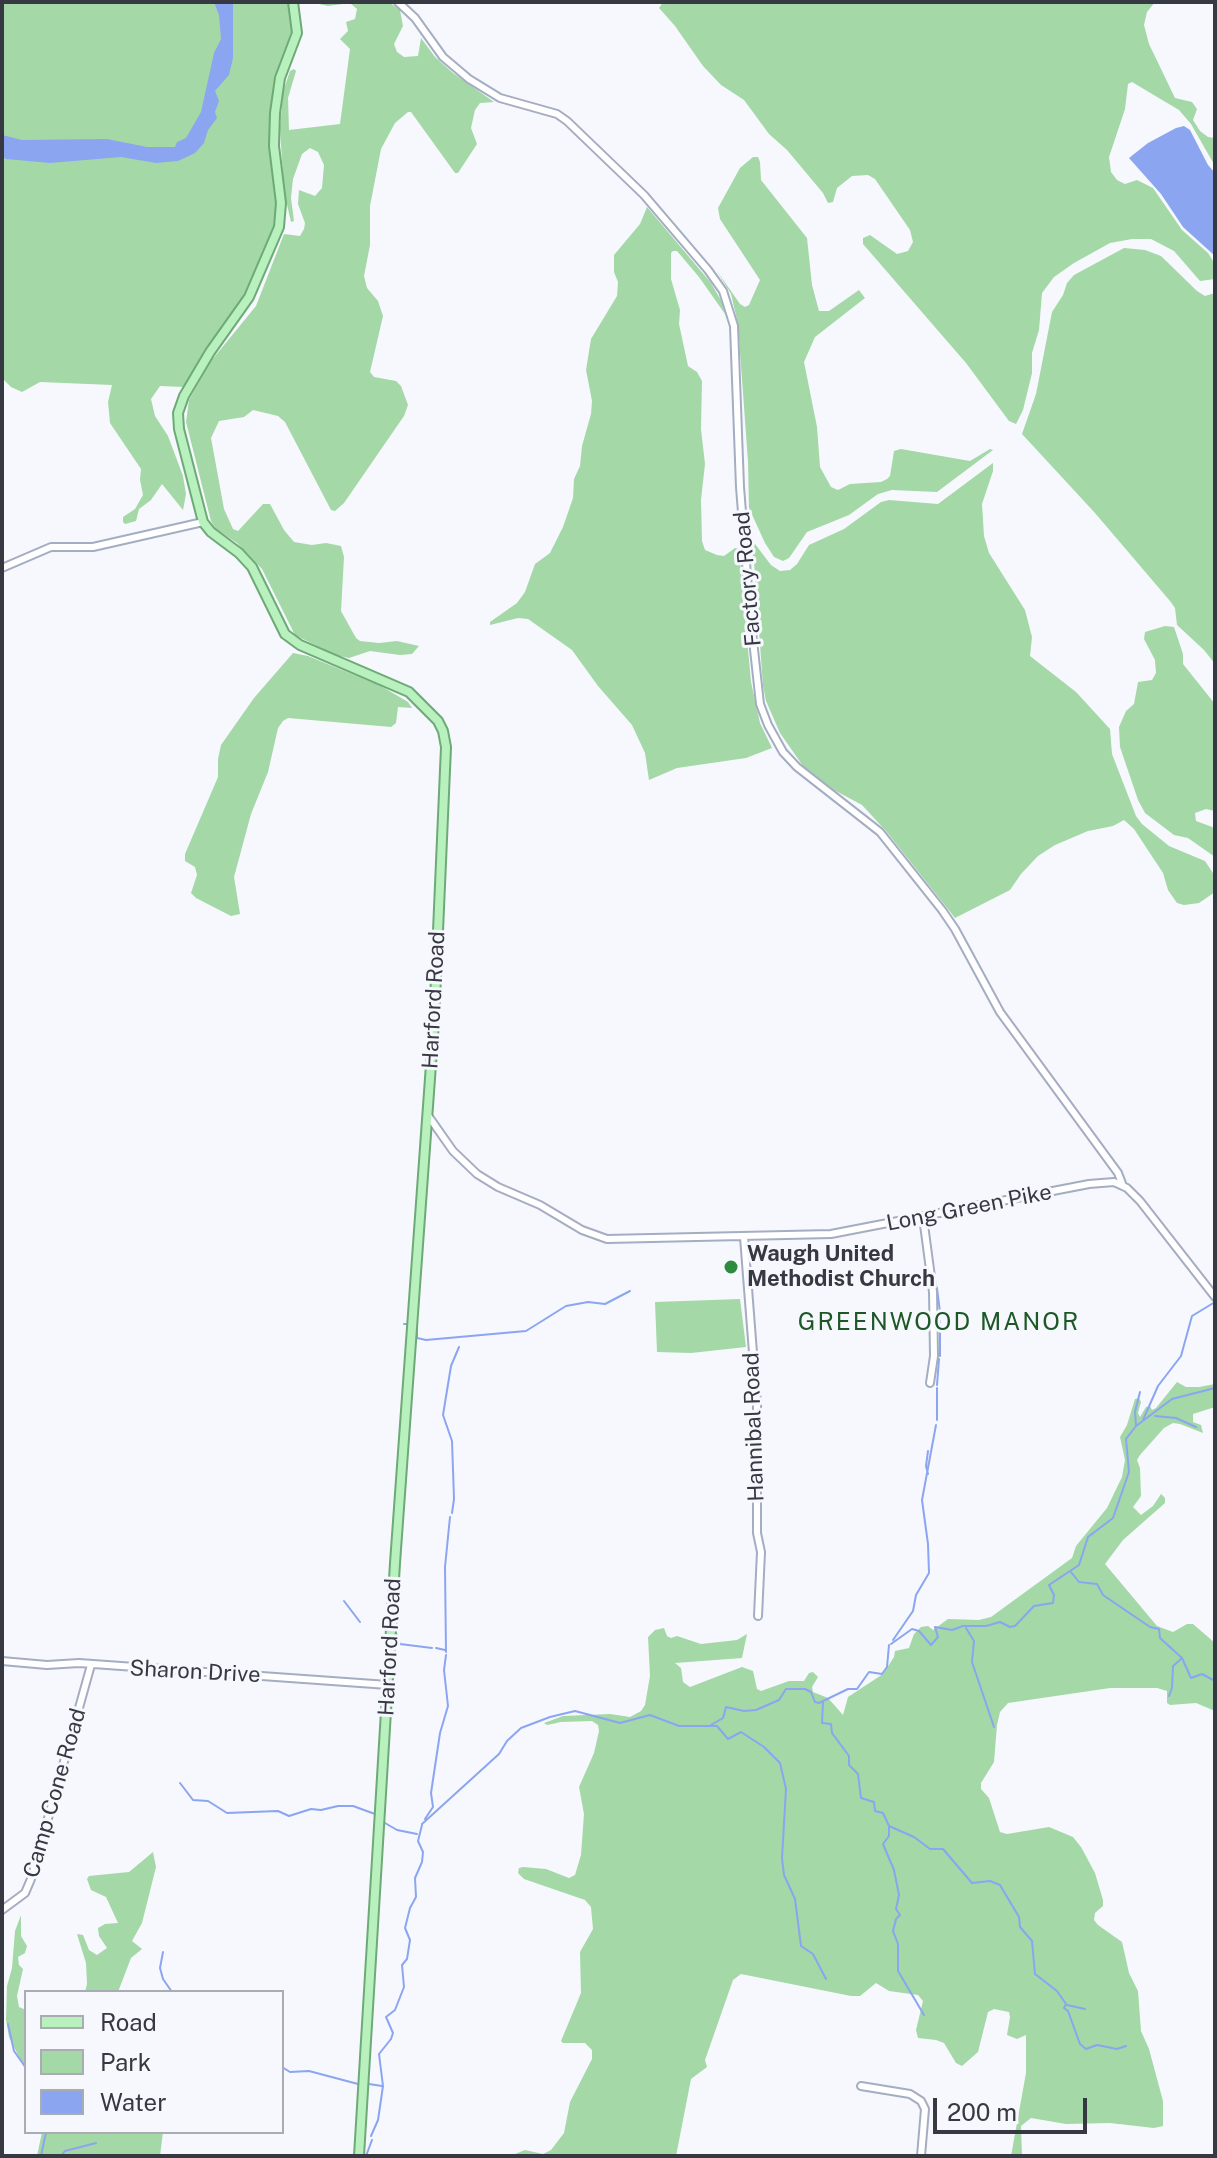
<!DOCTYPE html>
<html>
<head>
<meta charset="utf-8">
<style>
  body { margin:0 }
  #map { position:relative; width:1217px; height:2158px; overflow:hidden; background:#f6f8fd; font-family:"Public Sans",sans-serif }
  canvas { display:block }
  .frame { position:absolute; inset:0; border:4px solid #363942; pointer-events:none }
  .legend { position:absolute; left:24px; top:1990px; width:260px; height:144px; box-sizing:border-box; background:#f6f8fd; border:2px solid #a9acb2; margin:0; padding:10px 14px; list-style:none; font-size:24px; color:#363942 }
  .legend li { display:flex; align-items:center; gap:16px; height:40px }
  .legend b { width:40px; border:2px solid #a9acb2 }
  .scale { position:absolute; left:933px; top:2098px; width:154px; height:36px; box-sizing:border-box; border:4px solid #363942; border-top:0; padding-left:10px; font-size:24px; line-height:28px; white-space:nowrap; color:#363942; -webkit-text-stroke:6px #f6f8fd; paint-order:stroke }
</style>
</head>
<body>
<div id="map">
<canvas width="1217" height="2158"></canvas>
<div class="frame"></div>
<ul class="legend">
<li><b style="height:10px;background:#b9f1be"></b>Road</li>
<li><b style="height:22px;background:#a4d8a7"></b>Park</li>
<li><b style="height:22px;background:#8ba5f1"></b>Water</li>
</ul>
<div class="scale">200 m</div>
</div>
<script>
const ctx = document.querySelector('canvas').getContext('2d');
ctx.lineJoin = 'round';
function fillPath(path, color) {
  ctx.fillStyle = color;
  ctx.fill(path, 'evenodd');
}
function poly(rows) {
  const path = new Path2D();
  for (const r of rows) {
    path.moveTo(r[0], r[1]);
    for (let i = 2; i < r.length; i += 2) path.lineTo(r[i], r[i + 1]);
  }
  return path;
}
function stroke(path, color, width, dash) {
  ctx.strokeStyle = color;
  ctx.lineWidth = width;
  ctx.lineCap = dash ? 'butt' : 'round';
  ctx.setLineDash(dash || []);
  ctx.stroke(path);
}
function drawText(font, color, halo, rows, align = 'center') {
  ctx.font = font + ' "Public Sans",sans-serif';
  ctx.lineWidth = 6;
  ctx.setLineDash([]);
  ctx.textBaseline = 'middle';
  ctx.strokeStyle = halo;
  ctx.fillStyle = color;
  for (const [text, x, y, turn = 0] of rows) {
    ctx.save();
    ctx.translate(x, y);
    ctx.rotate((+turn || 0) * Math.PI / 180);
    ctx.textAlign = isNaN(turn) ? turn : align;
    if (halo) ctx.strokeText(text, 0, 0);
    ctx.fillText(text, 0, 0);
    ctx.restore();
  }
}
fillPath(poly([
  [2,2,289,2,294,31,276,81,272,114,278,216,276,226,247,296,185,387,160,386,151,399,155,416,168,436,183,476,186,494,183,510,162,484,151,500,139,509,136,521,125,524,123,522,123,517,135,509,143,495,140,480,141,469,110,423,108,402,112,385,40,382,22,392,11,387,2,378],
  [311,2,389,2,400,10,403,26,394,44,397,52,404,57,418,56,421,38,435,57,453,73,494,102,480,103,475,110,471,128,477,144,458,173,455,173,411,112,408,112,395,123,381,149,370,206,370,245,364,276,367,288,378,301,383,316,370,372,374,377,396,381,401,386,408,405,404,416,344,503,335,511,331,510,285,422,278,416,253,410,244,417,219,421,211,438,224,509,233,529,238,531,263,504,270,504,284,530,294,542,312,545,326,543,341,546,344,557,341,611,356,638,360,641,379,643,397,641,419,646,412,654,400,655,370,651,349,658,335,655,295,635,262,569,237,543,216,529,211,521,186,422,189,400,211,361,256,306,284,234,300,236,304,229,305,223,298,204,299,190,315,196,322,188,324,165,318,152,310,148,302,154,293,179,291,198,294,221,291,222,284,192,280,129,283,92,290,71,294,69,296,71,288,98,289,130,340,124,350,49,340,39,348,31,346,22,355,19,357,9,350,3,328,6],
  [663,2,1155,2,1147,12,1144,25,1149,44,1175,98,1192,102,1197,109,1193,120,1200,131,1208,137,1215,138,1215,166,1191,124,1179,110,1132,82,1128,84,1125,109,1109,157,1111,172,1117,180,1125,184,1137,180,1153,188,1182,230,1208,253,1215,264,1215,279,1200,281,1174,251,1151,239,1132,239,1110,243,1074,263,1054,277,1042,293,1039,330,1032,353,1032,373,1023,410,1016,424,1009,421,966,363,863,244,863,238,870,235,897,254,908,251,913,242,910,230,875,179,868,175,852,176,837,188,833,202,828,203,823,193,787,150,769,134,744,100,721,85,703,66,675,26,659,8],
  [753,157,758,157,760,162,761,180,807,238,812,285,819,311,829,311,859,290,865,298,815,337,804,362,817,427,820,467,831,487,838,490,850,484,881,482,887,479,890,476,894,451,901,449,970,461,990,449,993,450,937,492,892,490,878,494,849,515,807,532,789,558,783,561,774,557,765,543,749,508,748,462,738,324,731,294,717,271,740,304,745,307,749,305,760,280,720,219,718,208,740,168],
  [647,207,711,283,722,302,725,314,699,277,677,251,673,251,671,253,671,279,680,310,679,324,688,366,697,372,702,381,701,429,705,464,701,500,702,541,705,550,717,555,724,556,735,548,739,549,751,682,760,723,772,748,746,758,677,768,649,780,645,753,632,725,598,686,572,650,528,619,518,618,490,625,490,622,517,603,525,592,535,564,550,553,563,527,573,498,574,479,580,466,582,446,591,414,592,401,586,370,591,339,617,296,618,282,614,272,614,255,640,224],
  [1124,248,1145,250,1161,256,1197,291,1205,296,1215,293,1215,664,1204,650,1177,625,1175,608,1170,601,1095,513,1022,434,1036,394,1052,312,1063,295,1067,283,1074,275],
  [993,463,993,471,982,504,984,536,989,553,1025,610,1032,637,1030,656,1076,692,1110,729,1112,754,1136,816,1142,824,1169,846,1205,861,1215,876,1215,892,1199,903,1184,905,1177,903,1168,890,1163,873,1134,829,1124,820,1113,826,1088,831,1055,845,1038,856,1021,874,1010,890,955,918,886,831,862,805,834,790,803,766,780,733,766,701,763,686,754,562,749,536,771,565,780,571,790,570,797,564,809,545,844,529,881,502,889,500,938,504],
  [1165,626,1174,627,1183,654,1183,664,1215,704,1215,811,1206,809,1195,813,1196,821,1215,828,1215,857,1188,838,1174,835,1145,813,1138,800,1120,747,1119,727,1126,711,1134,704,1138,682,1152,680,1156,673,1155,660,1144,639,1145,632],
  [293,653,308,656,381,686,408,702,412,708,398,707,396,723,391,727,288,718,283,721,278,728,268,772,251,814,234,877,240,914,231,916,196,898,191,893,197,875,195,867,185,861,185,854,218,777,218,759,221,745,254,698],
  [740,1299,746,1347,691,1353,657,1352,655,1302],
  [1177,1382,1186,1387,1199,1387,1215,1384,1215,1407,1193,1414,1193,1422,1201,1425,1203,1433,1180,1424,1173,1423,1164,1428,1140,1455,1137,1460,1140,1468,1141,1496,1133,1507,1141,1515,1153,1506,1161,1494,1165,1498,1165,1503,1123,1540,1105,1564,1157,1626,1173,1632,1187,1624,1193,1624,1215,1643,1215,1711,1196,1703,1170,1705,1167,1703,1167,1691,1157,1688,1110,1688,1008,1703,1000,1712,997,1725,994,1762,981,1783,981,1789,989,1798,1000,1832,1007,1834,1049,1827,1073,1837,1081,1847,1095,1873,1103,1900,1103,1906,1095,1913,1094,1920,1098,1925,1122,1942,1129,1973,1138,1991,1141,2031,1149,2049,1163,2101,1163,2126,1154,2128,1110,2123,1066,2124,1031,2118,1021,2126,1022,2156,1011,2156,1026,2073,1026,2035,1017,2039,1007,2035,1010,2017,1009,2012,994,2009,988,2012,978,2052,962,2066,956,2063,944,2043,936,2040,918,2038,916,2030,923,2001,918,1995,889,1991,876,1983,860,1996,851,1996,741,1974,733,1980,705,2060,707,2067,691,2079,676,2156,510,2156,525,2150,543,2154,551,2150,564,2133,570,2102,592,2059,592,2050,585,2043,563,2043,561,2041,581,1993,580,1952,593,1929,591,1907,585,1900,524,1879,518,1873,519,1868,523,1867,546,1869,569,1878,575,1875,581,1855,584,1814,579,1787,594,1753,599,1731,598,1725,592,1721,561,1722,547,1725,544,1723,563,1716,610,1714,630,1717,641,1711,645,1705,650,1676,648,1637,655,1630,664,1628,667,1636,671,1638,677,1636,701,1644,737,1640,747,1634,742,1658,675,1663,681,1668,683,1682,690,1687,742,1667,753,1671,757,1689,761,1691,789,1681,804,1681,809,1673,813,1672,818,1677,812,1687,813,1692,828,1698,843,1715,848,1697,883,1674,894,1657,895,1651,909,1648,914,1634,921,1627,928,1626,933,1630,948,1619,979,1620,991,1617,1072,1558,1076,1546,1107,1508,1122,1477,1125,1460,1120,1437,1127,1425,1135,1399,1139,1398,1141,1402,1138,1413,1140,1417,1146,1407,1150,1406,1152,1410,1156,1408],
  [153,1852,156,1867,142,1923,132,1941,142,1949,131,1958,118,1992,85,1992,87,1984,86,1963,77,1934,83,1935,89,1950,97,1955,107,1948,99,1936,98,1928,105,1924,118,1923,106,1897,91,1890,87,1879,89,1876,129,1872],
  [21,1915,21,1936,27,1946,25,1953,18,1957,19,1965,23,1969,17,1996,19,2007,26,2010,26,2071,9,2037,6,2020,7,1986,12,1968,15,1931],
  [42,2132,163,2132,160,2156,37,2156]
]), '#a4d8a7');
fillPath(poly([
  [214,2,233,2,233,58,229,75,215,91,219,101,215,112,217,118,208,130,204,143,195,153,178,161,156,163,121,157,50,163,6,159,2,156,2,135,22,140,107,139,147,147,175,147,177,142,186,138,201,112,214,53,221,39,219,15],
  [1184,126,1190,130,1208,165,1215,173,1215,256,1183,227,1161,194,1129,158,1148,143,1176,128]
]), '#8ba5f1');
stroke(poly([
  [937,1288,940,1312],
  [404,1324,408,1324],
  [417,1326,417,1338,426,1340,526,1331,566,1306,588,1302,605,1304,630,1291],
  [940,1356,940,1321],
  [937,1385,939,1359],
  [1155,1416,1176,1418,1196,1427],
  [937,1420,937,1388],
  [1143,1420,1158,1386,1181,1356,1192,1316,1215,1302],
  [1136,1425,1135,1412,1140,1392],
  [928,1474,926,1466,928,1451],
  [452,1513,454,1499,452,1441,443,1415,451,1366,459,1347],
  [1071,1572,1079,1582,1097,1584,1103,1595,1150,1627,1159,1629,1160,1638,1182,1658,1191,1678,1202,1674,1215,1681],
  [344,1601,360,1622],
  [966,1628,974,1641,972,1662,994,1727],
  [396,1633,400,1644,432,1648],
  [893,1640,913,1611,916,1595,929,1573,928,1544,922,1500,936,1425],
  [891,1644,912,1629,919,1631,931,1645,938,1637,935,1627,952,1630,963,1626,986,1626,1000,1622,1010,1627,1015,1626,1034,1606,1053,1603,1054,1595,1049,1585,1079,1565,1088,1537,1113,1518,1129,1472,1126,1439,1136,1426,1172,1399,1215,1388],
  [436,1648,445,1650],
  [446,1652,445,1567,450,1517],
  [1169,1696,1172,1688,1173,1666,1181,1659],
  [823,1702,822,1723,831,1724,832,1733,849,1756,849,1765,858,1774,861,1798,874,1802,875,1811,883,1813,889,1826,889,1836,883,1844,894,1870,899,1895,896,1909,900,1915,896,1919,893,1931,898,1944,898,1971,924,2015],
  [711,1725,723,1718,726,1707,744,1711,756,1710,779,1700,786,1689,805,1689,811,1692,815,1702,819,1703,848,1689,857,1689,869,1672,882,1674,887,1667,889,1645],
  [180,1783,193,1800,208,1801,227,1813,278,1811,289,1816,311,1809,321,1810,338,1806,353,1806,375,1814],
  [425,1819,433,1807,431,1793,440,1733,448,1706,444,1670,446,1655],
  [385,1823,397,1830,417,1834],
  [422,1824,499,1754,507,1741,521,1728,550,1717,575,1711,620,1723,650,1715,679,1726,717,1726,728,1739,741,1732,764,1747,780,1763,786,1789,782,1858,784,1875,795,1899,801,1946,813,1954,826,1979],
  [889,1826,914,1837,930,1849,943,1849,972,1883,990,1881,1000,1885,1019,1917,1020,1927,1032,1941,1035,1974,1057,1991,1066,2004,1064,2008,1068,2011,1080,2044,1086,2049,1097,2045,1117,2049,1126,2046],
  [163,1952,160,1968,163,1979,172,1992],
  [1067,2005,1085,2009],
  [8,2024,14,2051,26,2068],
  [282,2067,290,2072,309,2071,358,2084],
  [369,2084,382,2086],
  [371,2136,378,2120,383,2086,379,2054,391,2039,393,2033,386,2017,395,2010,404,1987,402,1965,407,1959,410,1940,405,1928,410,1908,416,1897,415,1878,422,1862,423,1852,418,1841,422,1825],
  [41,2156,46,2132],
  [61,2156,65,2151,96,2143],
  [366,2156,372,2140]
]), '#8ba5f1', 2);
const minor = poly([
  [398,2,415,18,443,57,469,79,500,98,557,114,567,121,644,195,708,270,723,291,734,326,740,487,750,613,760,704,768,725,783,752,797,767,880,832,942,910,955,929,1000,1012,1118,1173,1123,1186],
  [2,568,51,547,93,547,203,522],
  [427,1114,453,1151,477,1174,498,1187,540,1205,582,1230,607,1239,831,1234,1089,1184,1114,1182,1127,1188,1140,1201,1215,1297],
  [923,1217,933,1292,934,1356,930,1383],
  [744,1237,757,1404,757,1533,761,1552,758,1616],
  [2,1661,47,1665,79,1663,388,1685],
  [2,1910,25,1893,31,1879,91,1665],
  [861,2086,910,2094,921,2101,925,2109,921,2156]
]);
const major = poly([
  [293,2,297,33,280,78,275,113,274,146,281,203,279,227,249,297,210,352,184,396,178,413,179,429,203,522,211,532,239,553,252,567,285,634,300,645,409,692,438,721,443,731,446,747,434,1023,395,1563,359,2156]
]);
stroke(minor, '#a4adc2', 10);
stroke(major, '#6daa77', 12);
stroke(minor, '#fff', 6);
stroke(major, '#b9f1be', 8);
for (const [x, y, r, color] of [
  [731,1267,8,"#2e8b3d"]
]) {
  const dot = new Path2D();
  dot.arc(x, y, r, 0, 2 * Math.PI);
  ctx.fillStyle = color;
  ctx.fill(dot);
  stroke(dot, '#f6f8fd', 3);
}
drawText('22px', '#363942', '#f6f8fd', [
  ["Factory Road",748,579,-95],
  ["Harford Road",434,1000,-87],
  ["Long Green Pike",969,1208,-11],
  ["Hannibal Road",754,1427,-92],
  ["Harford Road",390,1647,-87],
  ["Sharon Drive",195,1672,3],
  ["Camp Cone Road",55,1793,-74]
]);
drawText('bold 22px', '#363942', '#f6f8fd', [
  ["Waugh United",747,1254],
  ["Methodist Church",747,1279]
], 'left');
ctx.letterSpacing = '2px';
drawText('24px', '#1d5826', '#f6f8fd', [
  ["GREENWOOD MANOR",939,1323]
]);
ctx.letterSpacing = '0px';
</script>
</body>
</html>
